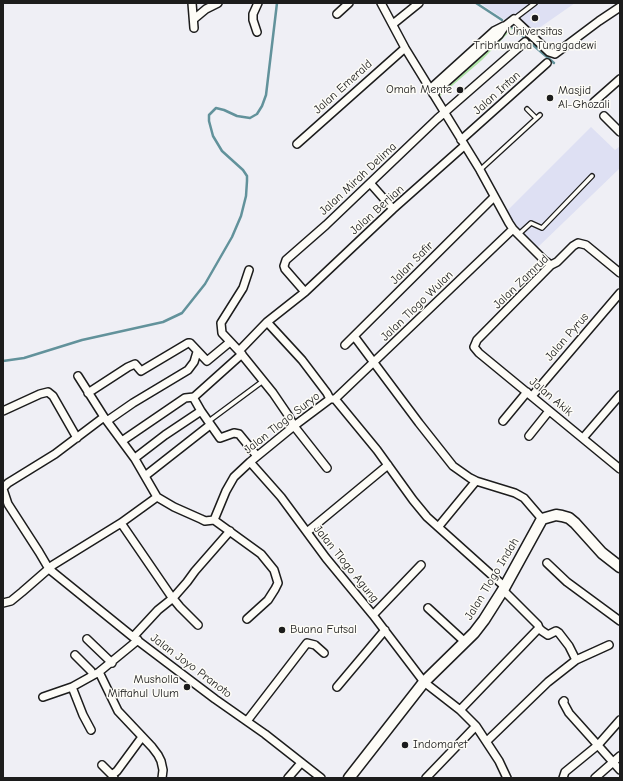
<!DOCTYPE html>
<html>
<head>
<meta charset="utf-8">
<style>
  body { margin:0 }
  #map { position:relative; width:623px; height:781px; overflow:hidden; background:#efeff5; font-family:"Comic Neue",sans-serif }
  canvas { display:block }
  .frame { position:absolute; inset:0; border:4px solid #1c1c1c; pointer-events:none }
</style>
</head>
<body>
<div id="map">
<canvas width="623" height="781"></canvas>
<div class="frame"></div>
</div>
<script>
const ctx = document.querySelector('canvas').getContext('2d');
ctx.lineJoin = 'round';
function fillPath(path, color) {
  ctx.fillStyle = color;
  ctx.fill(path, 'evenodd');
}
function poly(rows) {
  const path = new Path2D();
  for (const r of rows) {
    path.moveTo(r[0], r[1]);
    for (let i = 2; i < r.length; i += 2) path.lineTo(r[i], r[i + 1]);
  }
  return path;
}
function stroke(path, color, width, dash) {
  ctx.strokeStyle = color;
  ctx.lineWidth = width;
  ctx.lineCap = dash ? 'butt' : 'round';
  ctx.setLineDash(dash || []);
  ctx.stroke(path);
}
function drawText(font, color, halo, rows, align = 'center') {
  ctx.font = font + ' "Comic Neue",sans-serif';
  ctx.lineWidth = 3;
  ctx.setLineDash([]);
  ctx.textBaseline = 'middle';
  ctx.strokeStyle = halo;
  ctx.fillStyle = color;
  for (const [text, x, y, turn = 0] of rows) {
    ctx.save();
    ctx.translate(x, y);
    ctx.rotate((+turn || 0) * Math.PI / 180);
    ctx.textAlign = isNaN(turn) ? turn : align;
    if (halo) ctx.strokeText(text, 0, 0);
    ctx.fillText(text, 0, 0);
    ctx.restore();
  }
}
fillPath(poly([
  [480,3,575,3,532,33,513,16,505,20],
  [591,127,615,150,620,146,620,168,537,248,524,235,506,212]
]), '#dee0f3');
fillPath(poly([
  [511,27,513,28,482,60,439,97,441,90]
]), '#b0e5a8');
stroke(poly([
  [476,3,502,20],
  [512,27,554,63],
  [3,361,24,358,82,340,163,322,182,313,205,284,232,237,241,216,246,196,247,181,247,176,243,170,222,151,213,136,209,121,209,115,216,108,224,110,237,116,250,118,257,114,262,106,266,95,277,3]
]), '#62929b', 2.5);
const lane = poly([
  [514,19,535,3],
  [527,109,536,118],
  [480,170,540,115],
  [519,234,531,223,542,228,592,176],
  [209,421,263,381]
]);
const street = poly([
  [192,3,194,28],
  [381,3,405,48,480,170,509,223,513,229,544,260,551,265],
  [337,14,349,3],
  [194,19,206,9,218,3],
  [393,24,419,3],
  [257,32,253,20,253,14,258,3],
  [430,89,494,31,504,26],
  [433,94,499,35,505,26,514,19,549,52,555,54,599,21,620,7],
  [594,102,620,79],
  [604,116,620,132],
  [461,140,547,63],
  [297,144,405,48],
  [370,183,393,209],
  [249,270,243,288,221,323,222,333,239,351,273,393,288,415,294,426,327,468],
  [620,273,586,245,578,243,573,246,557,262,551,265,477,340,474,347,479,353,620,469],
  [305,292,285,269,284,266,286,260,326,225,437,119,525,42],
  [267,322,302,360,327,393,330,399],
  [354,336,419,423,453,466,470,478,476,481,515,493,524,498,542,519],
  [345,345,494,197],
  [239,351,267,322,305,292,393,209,464,146],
  [78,376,104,417,135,459,157,497,174,507,201,519,205,521,214,520],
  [88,393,128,367,135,364,141,371,188,343,190,343,207,361,230,342],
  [532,396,620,293],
  [193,397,201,411],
  [335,399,377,450,413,500,427,517,505,587],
  [335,399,513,229],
  [3,411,40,394,48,392,53,396,77,438],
  [107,421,133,403,188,370,194,362,197,352],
  [503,421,527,392],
  [529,436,549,411],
  [583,438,620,395],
  [122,441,185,398,194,397,242,354],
  [135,458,165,435,201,411,220,438,234,433,239,434,257,456],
  [250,462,281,497,326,558,373,615,424,682,460,710,476,726,499,761,507,778],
  [145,476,210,425],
  [3,488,8,483,55,454,104,417],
  [3,489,8,504,39,552,49,569,133,637,215,699,265,734,321,778],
  [214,520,226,491,234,477,250,462,294,426,330,399,335,399],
  [214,520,261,554,274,570,278,583,275,589,268,600,247,619],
  [121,523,171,596,180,607,198,625],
  [439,526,476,481],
  [307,532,388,465],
  [547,563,567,582,620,621],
  [503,590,538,625,539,628,542,631,548,635,556,631,559,633,569,646,576,660],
  [3,603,11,601,22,592,53,565,121,523,157,497],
  [428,608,465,642],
  [373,615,421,565],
  [133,637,158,610,173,598,187,582,195,571,230,531],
  [87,639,112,663],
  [75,655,91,671,93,675],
  [99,672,118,711,152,747,158,755,161,761,163,770,162,778],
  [72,687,83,715,91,730],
  [337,687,385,630],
  [43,697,72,687,99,672,138,640],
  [564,701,563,702,569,713,620,770],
  [460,710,539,628],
  [247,721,307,643,315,645,324,653],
  [487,741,548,682,576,660,609,645],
  [102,765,112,775],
  [114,778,112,775,117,771,142,737],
  [288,778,301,763],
  [426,778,476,726],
  [563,778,565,772,598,745,620,720],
  [595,778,620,756]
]);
const secondary = poly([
  [349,778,424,682,474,633,484,620,503,590,542,519,556,515,562,516,569,518,575,523,602,553,620,567]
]);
stroke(lane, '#1c1c1c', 6);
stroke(street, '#1c1c1c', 10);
stroke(secondary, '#1c1c1c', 13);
stroke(lane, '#fdfcf7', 3.5);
stroke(street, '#fdfcf7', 7);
stroke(secondary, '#fdfcf7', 10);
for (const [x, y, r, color] of [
  [535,18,4,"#1c1c1c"],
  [460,90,4,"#1c1c1c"],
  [550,98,4,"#1c1c1c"],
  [282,630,4,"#1c1c1c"],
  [187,687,4,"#1c1c1c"],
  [405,745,4,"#1c1c1c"]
]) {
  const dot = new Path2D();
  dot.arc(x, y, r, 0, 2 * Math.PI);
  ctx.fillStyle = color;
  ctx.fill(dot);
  stroke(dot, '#fdfcf7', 1.5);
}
drawText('12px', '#1c1c1c', '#fdfcf7', [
  ["Universitas",535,32,"center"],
  ["Tribhuwana Tunggadewi",535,46,"center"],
  ["Omah Mente",452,90,"right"],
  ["Masjid",558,91],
  ["Al-Ghozali",558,105],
  ["Buana Futsal",290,630],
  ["Musholla",179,680,"right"],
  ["Miftahul Ulum",179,694,"right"],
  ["Indomaret",413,745]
], 'left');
drawText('12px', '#1c1c1c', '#fdfcf7', [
  ["Jalan Emerald",343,87,-42],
  ["Jalan Intan",497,93,-42],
  ["Jalan Mirah Delima",358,179,-43],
  ["Jalan Berlian",377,210,-42],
  ["Jalan Safir",412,263,-45],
  ["Jalan Zamrud",521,282,-44],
  ["Jalan Tlogo Wulan",417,306,-44],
  ["Jalan Pyrus",567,337,-49],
  ["Jalan Akik",551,397,40],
  ["Jalan Tlogo Suryo",282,423,-38],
  ["Jalan Tlogo Agung",346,564,51],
  ["Jalan Tlogo Indah",492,579,-59],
  ["Jalan Joyo Pranoto",191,666,37]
]);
</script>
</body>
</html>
